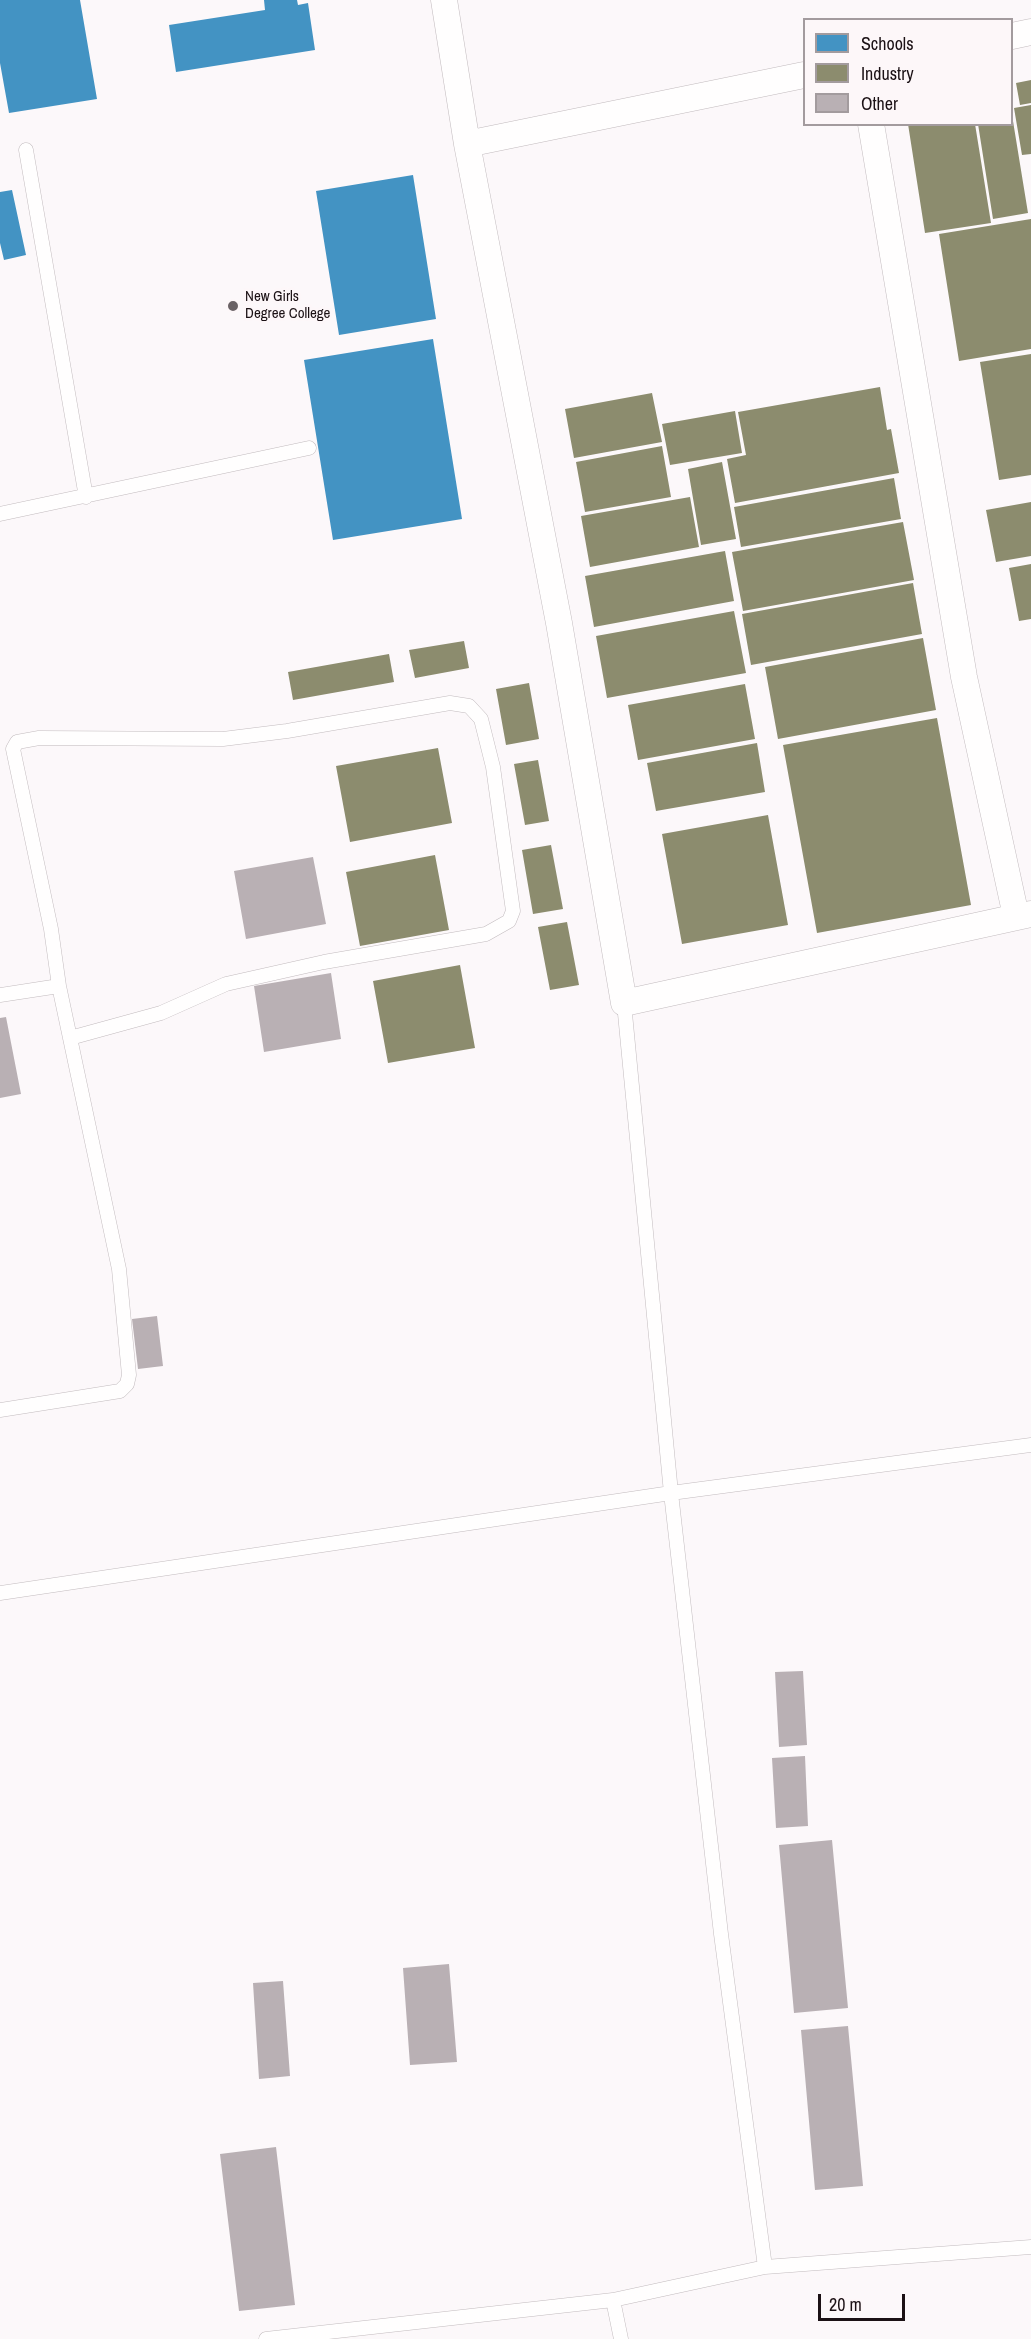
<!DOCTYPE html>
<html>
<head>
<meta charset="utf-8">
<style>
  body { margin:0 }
  #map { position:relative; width:1031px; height:2339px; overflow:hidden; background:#fcf8fa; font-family:"Archivo Narrow",sans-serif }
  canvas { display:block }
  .legend { position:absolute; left:803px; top:18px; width:210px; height:108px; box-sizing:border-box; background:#fdf7f9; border:2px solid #a39b9e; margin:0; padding:8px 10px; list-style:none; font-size:18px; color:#1b1115 }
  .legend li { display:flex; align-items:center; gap:12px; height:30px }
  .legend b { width:30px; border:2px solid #a39b9e }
  .scale { position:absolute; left:818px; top:2294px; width:87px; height:27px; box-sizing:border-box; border:3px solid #1b1115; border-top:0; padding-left:8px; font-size:18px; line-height:21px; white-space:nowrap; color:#1b1115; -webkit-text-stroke:4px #fdf7f9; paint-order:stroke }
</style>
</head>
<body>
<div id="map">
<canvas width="1031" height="2339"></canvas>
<ul class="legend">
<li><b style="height:16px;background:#4393c3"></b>Schools</li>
<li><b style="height:16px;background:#8c8c6e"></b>Industry</li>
<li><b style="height:16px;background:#b9b0b4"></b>Other</li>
</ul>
<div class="scale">20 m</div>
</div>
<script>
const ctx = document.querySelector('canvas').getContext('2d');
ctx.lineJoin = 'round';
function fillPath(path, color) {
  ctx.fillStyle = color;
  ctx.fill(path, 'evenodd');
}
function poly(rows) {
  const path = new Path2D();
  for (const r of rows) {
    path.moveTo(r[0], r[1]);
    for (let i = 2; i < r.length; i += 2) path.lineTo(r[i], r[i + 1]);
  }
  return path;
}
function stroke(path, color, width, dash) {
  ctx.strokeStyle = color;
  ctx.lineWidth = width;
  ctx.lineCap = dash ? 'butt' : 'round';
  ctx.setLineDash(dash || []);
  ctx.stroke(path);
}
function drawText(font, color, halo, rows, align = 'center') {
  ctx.font = font + ' "Archivo Narrow",sans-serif';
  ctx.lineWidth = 6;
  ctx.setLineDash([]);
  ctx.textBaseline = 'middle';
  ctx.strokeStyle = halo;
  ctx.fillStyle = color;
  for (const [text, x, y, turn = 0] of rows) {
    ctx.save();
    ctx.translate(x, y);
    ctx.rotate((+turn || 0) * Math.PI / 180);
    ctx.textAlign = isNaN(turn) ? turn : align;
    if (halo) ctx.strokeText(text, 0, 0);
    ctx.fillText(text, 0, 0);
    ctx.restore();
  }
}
fillPath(poly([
  [0,0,80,0,97,99,9,113,0,63],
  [264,0,297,0,298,5,308,3,315,50,176,72,169,25,265,10],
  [413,175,436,319,339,335,316,191],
  [12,190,26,255,4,260,0,243,0,192],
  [433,339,462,519,333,540,304,360]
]), '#4393c3');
fillPath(poly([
  [1031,80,1031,103,1020,105,1016,83],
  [1031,105,1031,154,1022,155,1014,108],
  [1012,115,1028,213,993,219,978,124,1012,124],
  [908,124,975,124,991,223,925,233],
  [1031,219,1031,349,959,361,939,234],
  [1031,354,1031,475,999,480,980,362],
  [880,387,887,430,891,429,899,473,735,503,727,459,746,455,738,412],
  [652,393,662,442,574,458,565,409],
  [735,411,742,453,670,465,662,424],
  [662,446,671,497,585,512,576,462],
  [722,462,736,539,701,545,688,469],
  [894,478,901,519,741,547,734,507],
  [690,497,699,547,590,567,581,516],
  [1031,502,1031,556,996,562,986,510],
  [903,522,914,580,743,611,732,552],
  [725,551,734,601,594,627,585,576],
  [1031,564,1031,619,1019,621,1009,568],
  [913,583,922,634,751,665,742,614],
  [734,611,746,673,607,698,596,636],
  [923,638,936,710,778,739,765,667],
  [464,641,469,668,415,678,409,650],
  [389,654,394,682,293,700,288,672],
  [529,683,539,739,506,745,496,689],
  [745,684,755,739,638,760,628,705],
  [937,718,971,905,817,933,783,745],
  [757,743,765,792,656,811,647,763],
  [438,748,452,823,350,842,336,766],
  [538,760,549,821,525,825,514,764],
  [768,815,788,925,682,944,662,834],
  [551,845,563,909,533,914,522,850],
  [435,855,449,930,360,946,346,872],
  [567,922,579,985,550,990,538,927],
  [460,965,475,1048,388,1063,373,981]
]), '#8c8c6e');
fillPath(poly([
  [313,857,326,924,246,939,234,871],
  [331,973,341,1039,264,1052,254,986],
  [6,1017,21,1094,0,1098,0,1018],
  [157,1316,163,1366,138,1369,132,1319],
  [803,1671,807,1745,779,1747,775,1672],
  [805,1756,808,1826,776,1828,772,1758],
  [832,1840,848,2008,794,2013,779,1845],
  [449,1964,457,2062,410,2065,403,1968],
  [283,1981,290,2076,259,2079,253,1983],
  [848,2026,863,2186,815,2190,801,2030],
  [276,2147,295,2305,239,2311,220,2154]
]), '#b9b0b4');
const lane = poly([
  [26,150,86,497],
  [0,514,309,448],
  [0,995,59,986],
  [624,1003,671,1493,721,1934,765,2267],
  [0,1410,120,1391,127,1384,129,1375,119,1269,59,986,51,929,13,749,17,742,39,738,223,739,287,731,450,703,469,706,481,719,493,767,513,911,509,921,486,934,324,962,226,984,161,1013,70,1038],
  [0,1593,671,1493,1031,1445],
  [613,2300,621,2339],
  [266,2339,613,2300,765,2267,1031,2247]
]);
const street = poly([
  [444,0,467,144,559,623,624,1003,1031,914],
  [1012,36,1031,32],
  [871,124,964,677,1016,916],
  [467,144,804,75]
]);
stroke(lane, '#c2bbbe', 15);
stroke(street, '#c2bbbe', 27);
stroke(lane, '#fffefe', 14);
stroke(street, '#fffefe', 26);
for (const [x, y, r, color] of [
  [233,306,6,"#6a6265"]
]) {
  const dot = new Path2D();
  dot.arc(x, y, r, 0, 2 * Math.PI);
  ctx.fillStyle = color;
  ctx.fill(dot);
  stroke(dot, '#fdf7f9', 2);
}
drawText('15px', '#1b1115', '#fdf7f9', [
  ["New Girls",245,297],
  ["Degree College",245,314]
], 'left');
</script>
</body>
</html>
